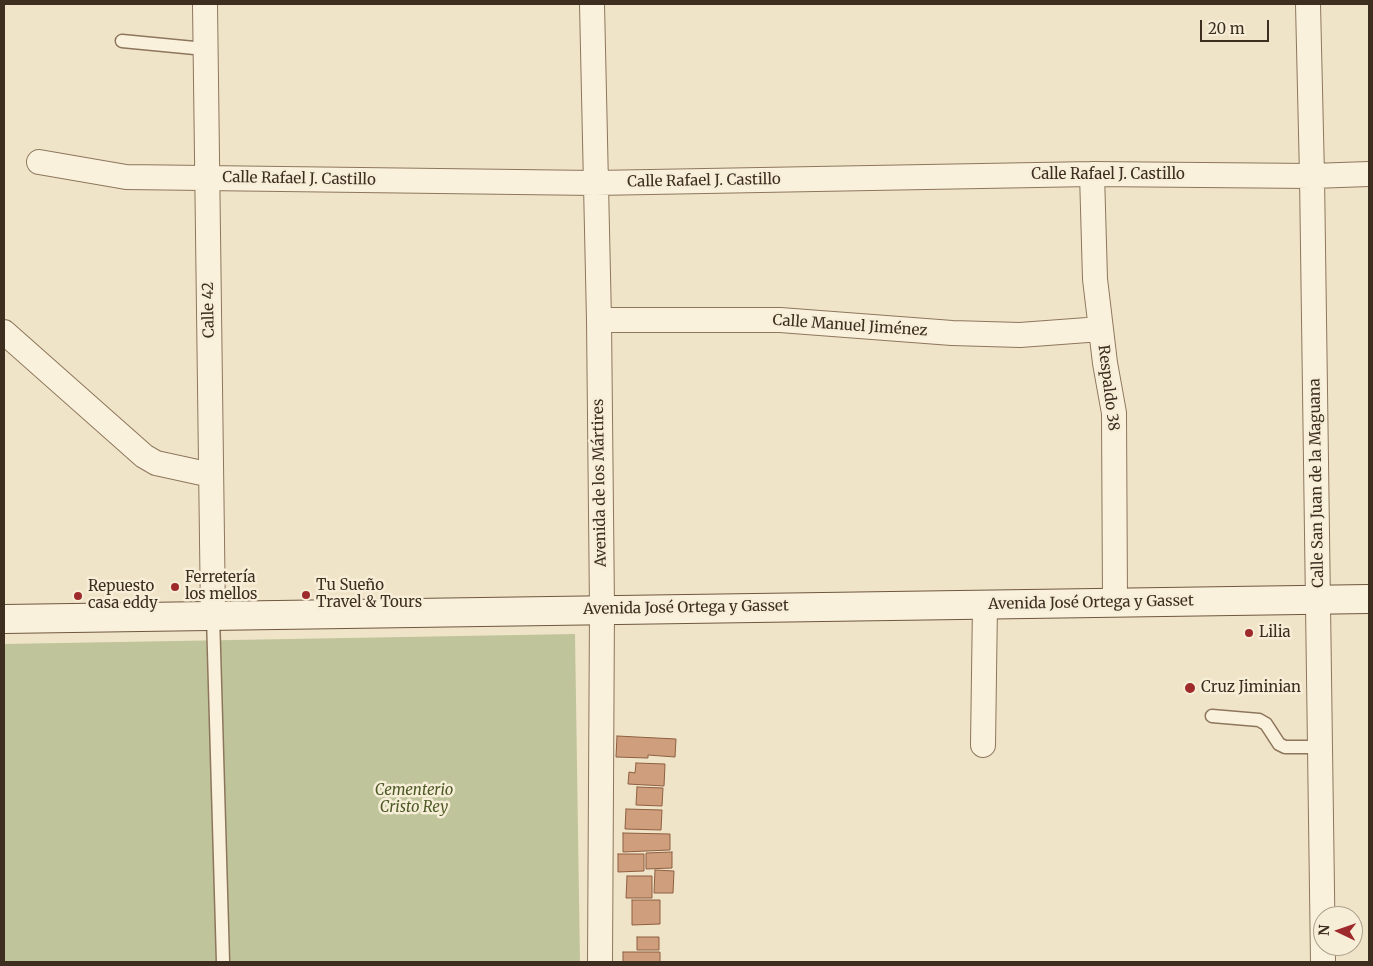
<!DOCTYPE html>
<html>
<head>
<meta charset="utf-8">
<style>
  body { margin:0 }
  #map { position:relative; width:1373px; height:966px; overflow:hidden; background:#f0e4c8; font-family:Merriweather,serif }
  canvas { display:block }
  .frame { position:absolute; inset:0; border:5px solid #3d2e20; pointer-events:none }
  .north { position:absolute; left:1313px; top:906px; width:50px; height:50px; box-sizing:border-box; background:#f7eed8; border:1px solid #ada18e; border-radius:50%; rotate:273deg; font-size:14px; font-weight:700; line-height:20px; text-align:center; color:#3d2e20 }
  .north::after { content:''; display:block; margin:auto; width:18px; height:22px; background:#9e2a2b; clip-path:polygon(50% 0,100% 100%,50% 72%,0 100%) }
  .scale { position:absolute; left:1200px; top:20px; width:69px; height:22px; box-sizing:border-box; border:2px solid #3d2e20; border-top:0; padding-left:6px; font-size:15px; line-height:18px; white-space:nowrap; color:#3d2e20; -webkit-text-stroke:4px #f7eed8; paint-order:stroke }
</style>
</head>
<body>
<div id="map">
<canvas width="1373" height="966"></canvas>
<div class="frame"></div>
<div class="north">N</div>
<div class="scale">20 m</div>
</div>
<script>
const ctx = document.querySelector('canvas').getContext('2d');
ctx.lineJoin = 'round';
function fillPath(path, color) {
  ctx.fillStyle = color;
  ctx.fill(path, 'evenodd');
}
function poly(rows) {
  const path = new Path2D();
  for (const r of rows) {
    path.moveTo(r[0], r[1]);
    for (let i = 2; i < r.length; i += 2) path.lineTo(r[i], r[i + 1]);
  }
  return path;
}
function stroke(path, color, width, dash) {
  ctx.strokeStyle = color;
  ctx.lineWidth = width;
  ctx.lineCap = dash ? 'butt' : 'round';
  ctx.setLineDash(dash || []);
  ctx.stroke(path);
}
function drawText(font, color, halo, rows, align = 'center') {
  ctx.font = font + ' Merriweather,serif';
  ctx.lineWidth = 5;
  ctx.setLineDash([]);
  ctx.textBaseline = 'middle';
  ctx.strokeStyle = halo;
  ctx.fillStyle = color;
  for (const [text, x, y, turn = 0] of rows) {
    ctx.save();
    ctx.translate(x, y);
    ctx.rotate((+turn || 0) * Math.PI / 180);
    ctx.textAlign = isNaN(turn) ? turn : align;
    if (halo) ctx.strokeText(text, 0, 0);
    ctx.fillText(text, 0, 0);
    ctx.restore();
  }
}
fillPath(poly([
  [575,634,580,962,4,962,4,644]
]), '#bfc49a');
const building = poly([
  [617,736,676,739,675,757,648,755,648,758,616,757,617,736],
  [636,763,665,764,664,786,628,784,629,772,635,773,636,763],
  [637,787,663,788,662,806,636,805,637,787],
  [626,809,662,810,661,830,625,829,626,809],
  [623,833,670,834,670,850,623,852,623,833],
  [672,852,672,868,646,869,646,853,672,852],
  [618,854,644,854,644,871,618,872,618,854],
  [655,870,674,871,673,893,654,893,655,870],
  [627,876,652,876,652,898,626,898,627,876],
  [632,900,660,900,660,924,632,925,632,900],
  [637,937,659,937,659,950,637,950,637,937],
  [623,952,660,952,660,962,623,962,623,952]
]);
fillPath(building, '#cf9f7d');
stroke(building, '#8d5f41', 1);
const lane = poly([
  [122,41,205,49],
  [213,616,223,962],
  [1212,716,1259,720,1266,724,1279,744,1285,747,1320,747]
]);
const street = poly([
  [205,4,213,616],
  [592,4,599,320,602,609,600,962],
  [1308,4,1312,176,1323,962],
  [39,162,126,177,595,183,1092,174,1312,176,1369,174],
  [1092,174,1095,279,1105,363,1114,413,1115,602],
  [599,320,780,320,952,333,1020,335,1101,329],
  [4,332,144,456,156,463,211,475],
  [983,745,985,604]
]);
const secondary = poly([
  [4,619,1369,599]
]);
stroke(lane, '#8d765c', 15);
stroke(street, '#8d765c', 26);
stroke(secondary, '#6f573f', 30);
stroke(lane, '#faf1dc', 12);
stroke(street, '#faf1dc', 24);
stroke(secondary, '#faf1dc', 28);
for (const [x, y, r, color] of [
  [175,587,5,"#9e2a2b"],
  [306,595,5,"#9e2a2b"],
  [78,596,5,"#9e2a2b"],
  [1249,633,5,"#9e2a2b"],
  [1190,688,6,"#9e2a2b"]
]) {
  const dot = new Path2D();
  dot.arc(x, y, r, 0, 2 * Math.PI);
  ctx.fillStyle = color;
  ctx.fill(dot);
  stroke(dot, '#f7eed8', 2);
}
drawText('15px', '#3d2e20', '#f7eed8', [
  ["Calle Rafael J. Castillo",1108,175],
  ["Calle Rafael J. Castillo",299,179,1],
  ["Calle Rafael J. Castillo",704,181,-1],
  ["Calle 42",209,310,-91],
  ["Calle Manuel Jiménez",850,326,4],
  ["Respaldo 38",1108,388,83],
  ["Avenida de los Mártires",600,483,-91],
  ["Calle San Juan de la Maguana",1317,483,-91],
  ["Avenida José Ortega y Gasset",1091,603,-1],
  ["Avenida José Ortega y Gasset",686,608,-1]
]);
drawText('15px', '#3d2e20', '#f7eed8', [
  ["Ferretería",185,578],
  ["los mellos",185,595],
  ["Tu Sueño",316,586],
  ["Travel & Tours",316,603],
  ["Repuesto",88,587],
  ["casa eddy",88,604],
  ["Lilia",1259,633],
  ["Cruz Jiminian",1201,688]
], 'left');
drawText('italic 15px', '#4d5a26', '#f7eed8', [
  ["Cementerio",414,791],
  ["Cristo Rey",414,808]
]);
</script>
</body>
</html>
